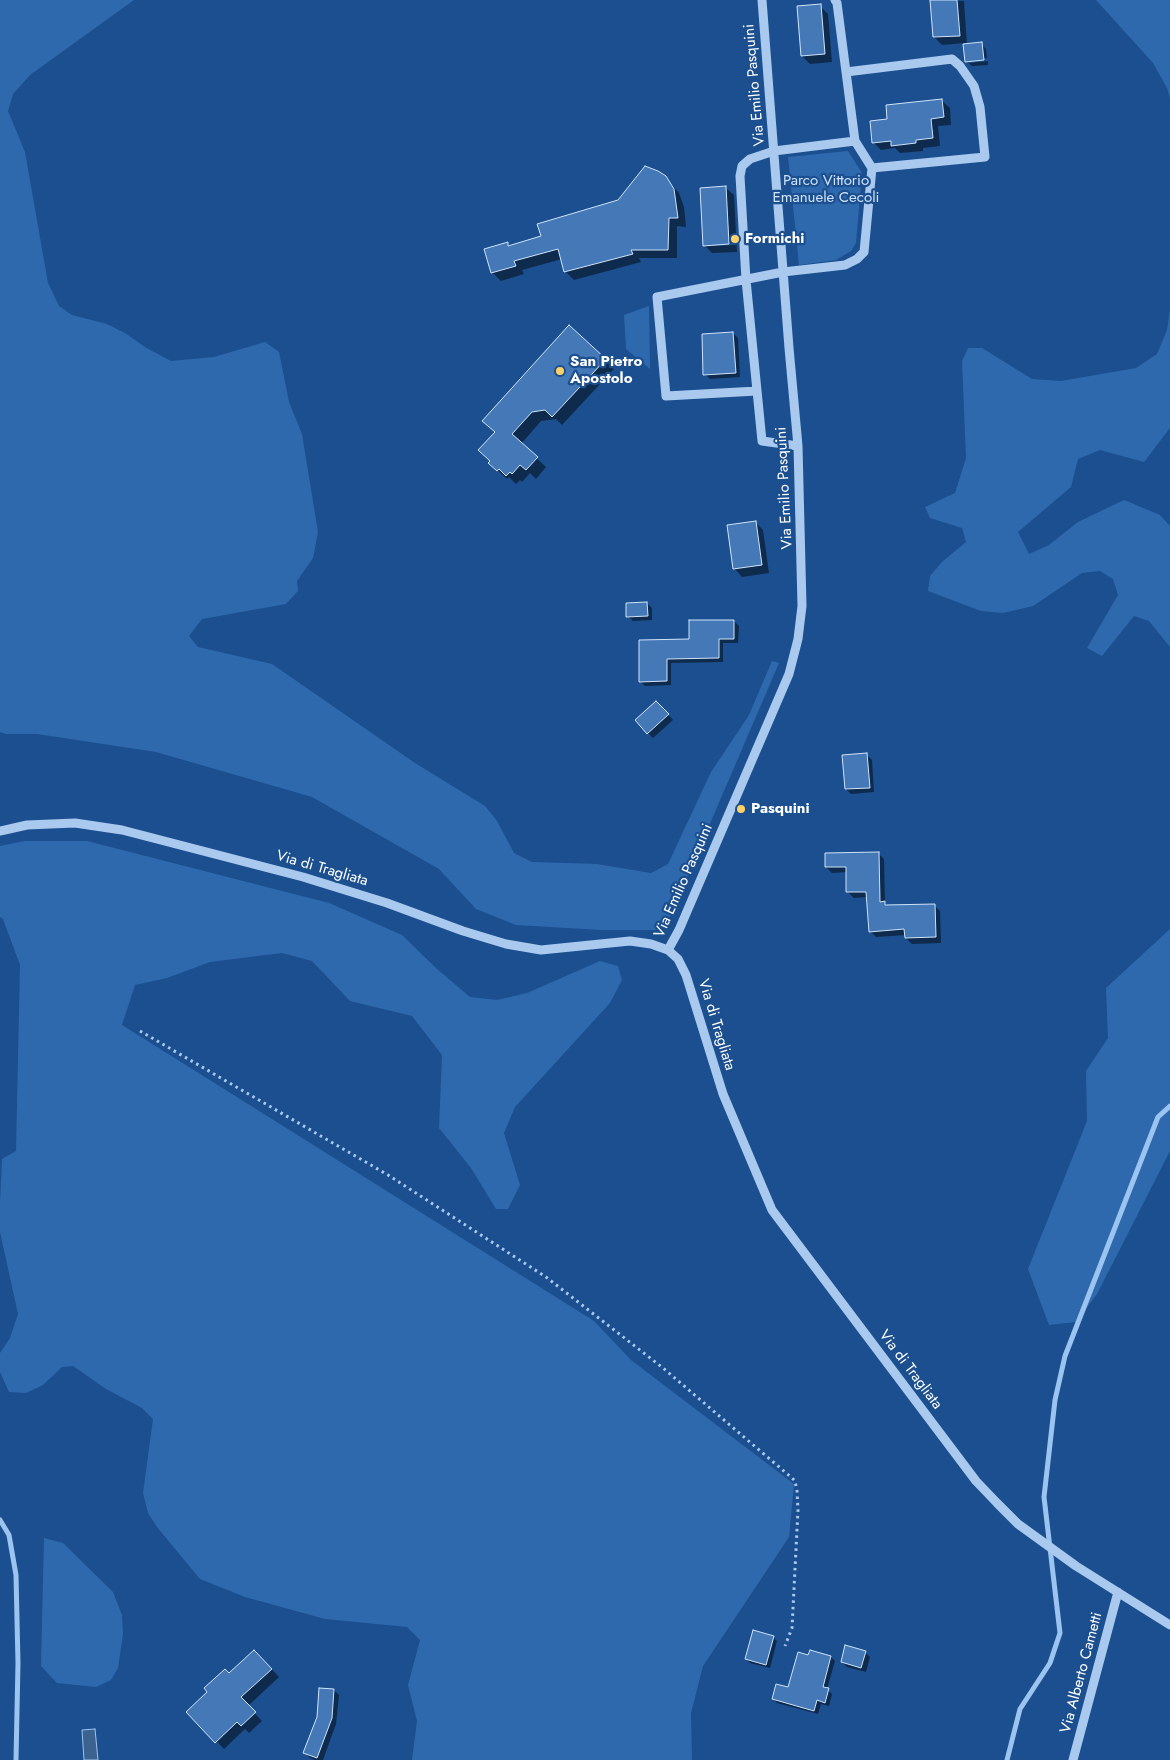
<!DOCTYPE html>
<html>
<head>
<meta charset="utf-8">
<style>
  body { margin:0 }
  canvas { display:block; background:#1b4f8f }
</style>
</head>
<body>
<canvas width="1170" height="1760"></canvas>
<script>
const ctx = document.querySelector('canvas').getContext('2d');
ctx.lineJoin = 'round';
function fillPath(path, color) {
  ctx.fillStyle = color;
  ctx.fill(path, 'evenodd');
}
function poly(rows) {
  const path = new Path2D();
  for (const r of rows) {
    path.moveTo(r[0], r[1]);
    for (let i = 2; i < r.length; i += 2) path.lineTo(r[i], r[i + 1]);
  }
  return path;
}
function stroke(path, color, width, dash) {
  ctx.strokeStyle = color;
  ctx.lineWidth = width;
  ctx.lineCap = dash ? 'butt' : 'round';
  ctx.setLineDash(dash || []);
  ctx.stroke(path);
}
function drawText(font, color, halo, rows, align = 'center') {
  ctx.font = font + ' Jost,sans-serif';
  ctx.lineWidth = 4.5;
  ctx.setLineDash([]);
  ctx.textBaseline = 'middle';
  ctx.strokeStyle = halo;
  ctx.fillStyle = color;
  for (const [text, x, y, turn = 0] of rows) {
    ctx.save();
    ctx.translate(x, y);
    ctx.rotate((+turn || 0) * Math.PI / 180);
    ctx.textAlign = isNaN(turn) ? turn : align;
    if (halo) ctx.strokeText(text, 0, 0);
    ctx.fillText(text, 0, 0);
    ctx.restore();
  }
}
fillPath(poly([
  [0,0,134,0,30,75,13,94,8,111,25,152,48,283,59,306,72,315,107,324,125,333,145,347,171,361,214,357,265,342,279,352,289,402,302,434,318,532,313,558,297,581,298,591,286,604,202,619,189,636,198,647,272,664,415,763,485,806,497,821,514,853,532,862,597,864,651,873,668,864,711,772,749,715,772,661,779,663,681,891,675,912,655,930,602,930,516,925,476,909,439,869,312,797,156,752,37,734,6,734,0,732],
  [1096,0,1170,0,1170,99,1167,88,1153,63],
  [848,151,862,173,856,243,851,251,836,260,799,265,788,157],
  [649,306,650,369,626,349,624,315],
  [1170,309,1170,428,1144,462,1100,450,1078,459,1071,487,1018,532,1029,554,1049,545,1078,522,1124,500,1160,515,1170,526,1170,647,1149,621,1134,616,1102,656,1087,648,1118,595,1113,579,1100,571,1082,573,1033,606,1003,613,981,611,928,591,930,576,942,562,966,542,962,528,930,518,925,507,955,493,966,458,962,361,968,348,982,348,1032,379,1061,381,1136,368,1157,354,1167,330],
  [25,841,87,841,329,903,402,935,437,969,470,997,497,1000,527,993,600,961,618,966,622,980,610,1003,515,1107,504,1133,520,1185,508,1209,496,1209,471,1168,439,1128,442,1055,412,1016,350,1001,312,961,282,953,210,962,167,978,135,985,122,1025,594,1321,631,1360,794,1484,789,1537,703,1666,691,1713,692,1760,412,1760,417,1721,408,1685,420,1640,407,1627,325,1619,245,1597,200,1579,157,1527,148,1513,143,1493,153,1419,142,1408,106,1389,73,1366,62,1367,43,1385,26,1393,9,1392,0,1372,0,1353,10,1338,18,1314,0,1232,0,1203,2,1159,16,1151,20,965,3,919,0,917,0,846],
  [1170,929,1170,1151,1097,1294,1076,1322,1049,1325,1028,1269,1087,1121,1086,1071,1108,1038,1106,988],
  [44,1538,63,1543,113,1592,122,1615,123,1634,118,1668,111,1680,96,1687,57,1683,41,1666]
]), '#2e69ad');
const water = poly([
  [95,1729,98,1760,84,1760,82,1730,95,1729]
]);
fillPath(water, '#3c6290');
stroke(water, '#9cc4f0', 1);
fillPath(poly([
  [932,0,964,1,967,45,981,44,986,49,987,58,969,60,969,63,988,61,988,65,972,66,966,61,965,43,942,45,934,37],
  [820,6,828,14,832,62,810,64,802,56],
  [942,101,950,108,951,125,938,126,940,146,923,148,923,151,900,153,895,148,881,150,873,142,889,120],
  [665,177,679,193,684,207,686,227,677,226,677,258,639,258,641,262,574,280,565,271,562,259,522,270,524,274,501,281,492,272,507,243,510,246,543,237,619,202],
  [726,188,734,195,737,252,712,253,704,245],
  [736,243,736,245,710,246,710,244],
  [733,333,738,338,740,377,710,379,705,374],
  [605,359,614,369,562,425,556,419,541,421,521,444,546,467,536,479,530,473,522,482,520,480,516,484,509,477,507,479,490,463,496,433,484,421],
  [755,522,763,530,769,573,742,577,735,569,729,526],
  [647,603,652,608,652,620,633,621,628,616],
  [734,621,739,626,738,643,723,643,723,662,671,663,671,685,645,686,640,681,640,641,690,641],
  [661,707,673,720,653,738,648,733],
  [867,755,872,760,874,792,851,794,846,789],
  [878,853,884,859,885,903,888,906,934,905,940,911,941,943,912,944,906,938,906,935,876,937,870,931,867,897,854,898,848,892,847,872,832,873,826,867],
  [773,1637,777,1641,770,1668,750,1663,746,1659],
  [865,1652,870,1657,866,1672,847,1667,842,1662],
  [809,1657,831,1657,835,1661,827,1689,832,1694,829,1706,821,1704,818,1714,777,1703,773,1699,789,1689],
  [262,1659,279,1677,248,1706,262,1721,249,1733,245,1729,224,1749,188,1712,229,1675],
  [320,1689,334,1690,339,1695,336,1724,323,1760,315,1760,310,1758,305,1753,318,1717]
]), '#0007');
stroke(poly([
  [0,1520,9,1535,16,1575,18,1663,16,1760],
  [1007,1760,1020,1709,1050,1663,1060,1633,1044,1497,1055,1400,1065,1356,1158,1117,1170,1106]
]), '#9cc4f0', 5);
const building = poly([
  [930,0,957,0,960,36,933,37,930,0],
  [821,4,825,54,801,56,797,6,821,4],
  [982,42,984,60,965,62,963,44,982,42],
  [942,99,944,117,931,119,933,138,916,140,916,143,891,146,891,141,872,143,870,121,887,119,886,105,942,99],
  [645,166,658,171,666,176,674,189,678,218,669,218,668,250,631,250,633,254,564,272,558,249,514,261,516,266,491,273,484,249,508,242,508,246,541,236,537,224,618,200,645,166],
  [726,186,729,244,703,246,700,188,726,186],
  [569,325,606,359,552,417,545,410,532,412,512,434,538,457,526,470,520,465,512,474,510,472,506,476,499,469,497,471,488,463,490,461,478,450,495,432,482,421,569,325],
  [733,332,736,373,703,375,702,334,733,332],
  [756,521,762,565,733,569,727,525,756,521],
  [647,602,648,616,626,617,626,603,647,602],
  [689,620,734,620,734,639,719,639,719,658,667,659,667,681,639,682,639,640,689,639,689,620],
  [656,701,669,714,647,734,635,720,656,701],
  [867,753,870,788,845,789,842,755,867,753],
  [879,852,880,902,885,901,885,905,935,904,936,937,905,938,904,929,869,932,866,892,846,892,846,867,825,867,825,853,879,852],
  [753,1630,774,1636,766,1665,745,1659,753,1630],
  [845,1645,866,1651,861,1668,841,1662,845,1645],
  [254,1650,272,1669,241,1697,256,1712,241,1726,237,1722,215,1743,186,1712,207,1692,204,1688,225,1669,229,1673,254,1650],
  [810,1650,831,1656,823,1687,829,1688,825,1703,817,1700,814,1711,772,1699,776,1684,788,1687,798,1652,808,1655,810,1650],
  [319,1688,334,1689,332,1718,317,1758,303,1753,317,1717,319,1688]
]);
fillPath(building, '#4478b7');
stroke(building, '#cfe3fa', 1);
stroke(poly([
  [140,1031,388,1175,546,1277,663,1368,792,1478,795,1481,797,1491,798,1510,792,1628,785,1646]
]), '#a9c9ee', 3, [2.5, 4]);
stroke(poly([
  [846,72,952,59,960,66,974,86,980,107,985,157,872,168],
  [757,391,666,396,657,297,783,272,845,265,857,259,864,252,872,168,855,141],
  [798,446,762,441,746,280,740,176,742,166,750,159,774,151,855,141,837,3,835,0],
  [0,831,27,825,75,823,122,830,303,877,387,903,463,931,506,944,541,950,630,941,651,944,668,950,678,959,686,975,723,1094,772,1210,976,1481,997,1503,1018,1524,1076,1566,1170,1625],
  [668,950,679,930,789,674,798,639,802,606,798,446,789,348,762,0],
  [1073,1760,1118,1592]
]), '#a9c9ee', 9);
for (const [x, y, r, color] of [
  [735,239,5,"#ffd166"],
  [560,371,5,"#ffd166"],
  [741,809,5,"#ffd166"]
]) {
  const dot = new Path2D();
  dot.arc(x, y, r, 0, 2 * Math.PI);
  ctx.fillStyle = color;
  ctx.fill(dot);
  stroke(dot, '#1b4f8f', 2);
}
drawText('15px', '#fff', '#1b4f8f', [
  ["Via Emilio Pasquini",755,85,-95],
  ["Via Emilio Pasquini",785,488,-93],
  ["Via di Tragliata",322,869,16],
  ["Via Emilio Pasquini",684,881,-66],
  ["Via di Tragliata",716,1025,73],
  ["Via di Tragliata",910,1370,53],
  ["Via Alberto Cametti",1082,1673,-75]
]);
drawText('15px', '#cfe3fa', '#1b4f8f', [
  ["Parco Vittorio",826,181],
  ["Emanuele Cecoli",826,198]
]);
drawText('bold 15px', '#fff', '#1b4f8f', [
  ["Formichi",745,239],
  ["San Pietro",570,362],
  ["Apostolo",570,379],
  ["Pasquini",751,809]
], 'left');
</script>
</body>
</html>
